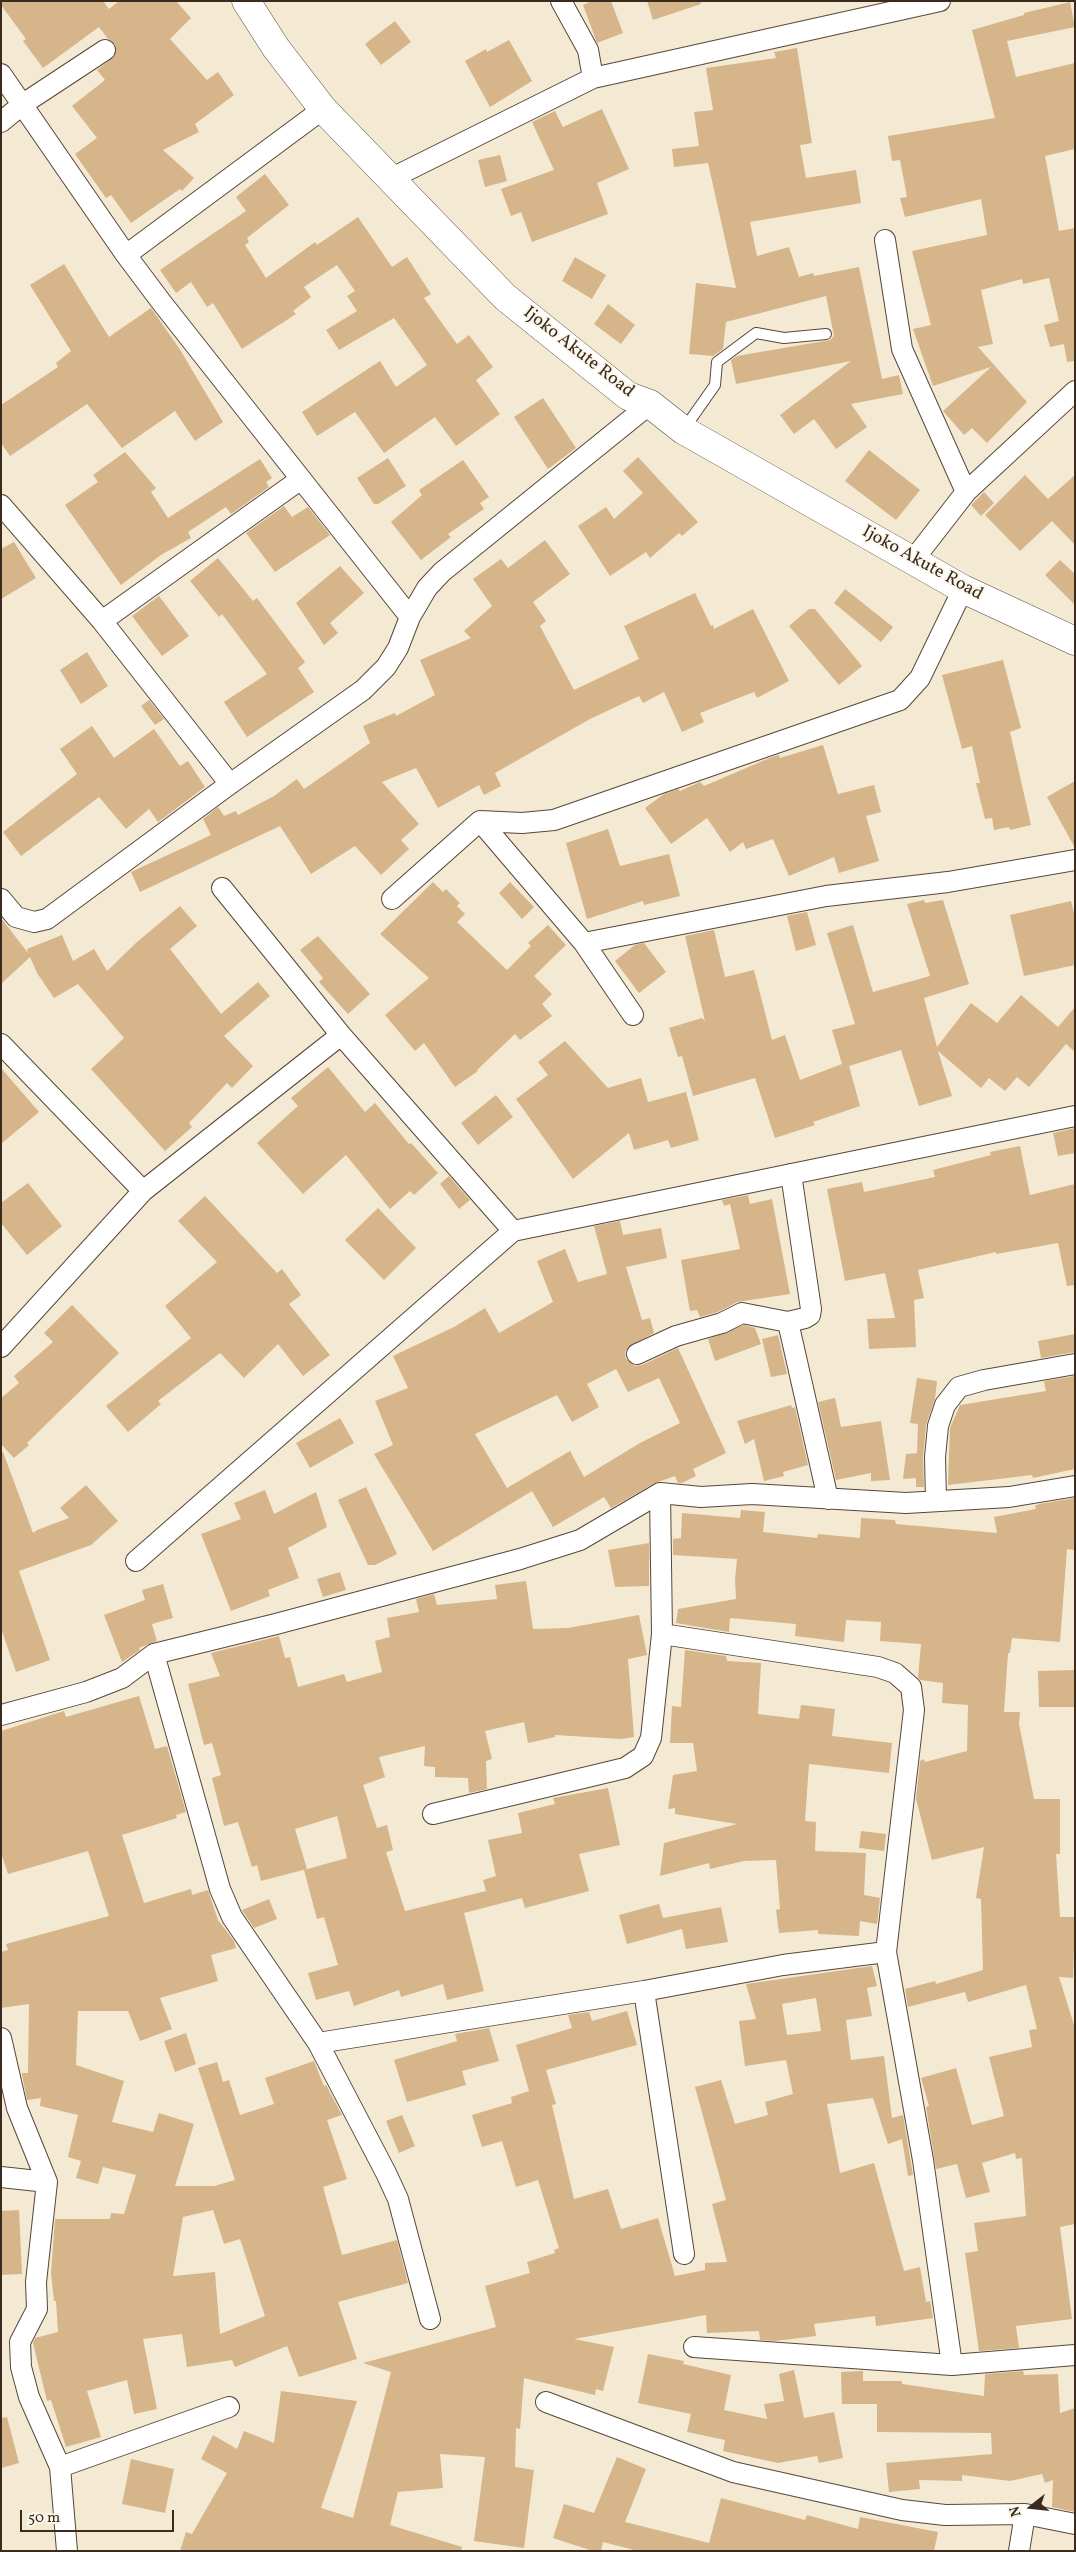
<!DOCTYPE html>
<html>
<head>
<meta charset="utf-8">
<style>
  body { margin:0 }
  #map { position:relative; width:1076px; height:2552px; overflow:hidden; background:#f4ead3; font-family:Vollkorn,serif }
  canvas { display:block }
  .frame { position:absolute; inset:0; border:2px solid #3b2a1e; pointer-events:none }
  .north { position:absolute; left:1006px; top:2482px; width:50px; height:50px; -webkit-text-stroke:4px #fbf7ec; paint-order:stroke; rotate:254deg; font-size:14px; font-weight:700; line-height:20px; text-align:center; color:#3b2a1e }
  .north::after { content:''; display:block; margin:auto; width:18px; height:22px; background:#3b2a1e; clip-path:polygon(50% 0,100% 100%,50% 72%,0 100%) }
  .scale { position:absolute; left:20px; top:2510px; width:154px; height:22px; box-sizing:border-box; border:2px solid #3b2a1e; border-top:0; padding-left:6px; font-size:15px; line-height:18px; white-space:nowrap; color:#3b2a1e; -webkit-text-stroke:4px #fbf7ec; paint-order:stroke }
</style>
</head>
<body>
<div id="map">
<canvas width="1076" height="2552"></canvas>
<div class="frame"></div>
<div class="north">N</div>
<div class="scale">50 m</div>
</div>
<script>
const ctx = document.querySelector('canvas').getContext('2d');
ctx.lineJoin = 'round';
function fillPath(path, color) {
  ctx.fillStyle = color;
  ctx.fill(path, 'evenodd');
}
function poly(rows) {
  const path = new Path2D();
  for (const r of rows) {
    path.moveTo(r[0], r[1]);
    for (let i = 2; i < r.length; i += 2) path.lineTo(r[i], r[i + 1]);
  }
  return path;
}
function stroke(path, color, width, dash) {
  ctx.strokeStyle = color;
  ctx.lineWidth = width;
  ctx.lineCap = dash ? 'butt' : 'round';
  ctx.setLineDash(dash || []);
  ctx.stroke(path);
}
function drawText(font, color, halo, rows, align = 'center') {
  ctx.font = font + ' Vollkorn,serif';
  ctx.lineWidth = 4;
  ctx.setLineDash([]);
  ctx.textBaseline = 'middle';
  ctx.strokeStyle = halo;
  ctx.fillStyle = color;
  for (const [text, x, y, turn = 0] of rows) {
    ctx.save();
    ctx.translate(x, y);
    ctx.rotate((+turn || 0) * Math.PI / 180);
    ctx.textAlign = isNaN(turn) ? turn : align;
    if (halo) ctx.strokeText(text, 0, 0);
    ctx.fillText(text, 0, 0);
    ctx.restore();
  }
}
fillPath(poly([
  [1,1,103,1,109,9,119,1,176,1,191,18,170,39,207,80,218,72,234,95,195,124,199,132,163,150,194,178,182,191,180,189,131,223,111,195,106,198,75,154,97,138,72,106,105,80,97,70,115,56,115,44,108,39,99,27,43,68,23,41,26,39,1,5],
  [592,1,611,1,623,33,597,43,583,5],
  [647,1,700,1,701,4,653,20],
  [1070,2,1075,27,1007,41,1016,77,1075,63,1075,149,1045,156,1059,231,1075,228,1075,361,1067,362,1064,344,1050,347,1044,325,1059,321,1049,278,1023,284,1022,279,981,290,993,344,978,347,1027,402,987,443,972,428,964,435,943,411,991,367,933,386,913,329,931,325,912,251,987,235,981,199,905,217,900,198,907,197,900,160,892,161,888,136,995,118,972,30,1024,15,1024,13],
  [395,21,411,42,381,65,365,44],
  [509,40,532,81,490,107,465,61,486,49,487,52],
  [797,48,812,143,800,145,806,178,856,170,861,203,750,222,757,256,789,247,799,277,813,273,814,276,859,267,882,379,899,375,903,394,851,404,867,427,836,449,814,419,794,434,780,415,851,361,736,384,731,360,737,356,830,340,834,336,826,296,726,322,723,349,713,356,689,354,696,283,736,288,708,163,674,167,672,149,699,146,694,112,713,110,706,68,776,58,774,52],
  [602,109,629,169,597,183,608,214,532,242,521,212,511,216,501,189,554,170,532,122,555,111,563,127],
  [500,155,507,181,485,187,478,160],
  [265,174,289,205,247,238,249,242,245,245,266,278,315,242,317,245,358,217,392,267,407,257,431,294,424,298,457,344,469,335,493,367,476,380,500,414,456,446,435,417,384,453,355,412,317,436,302,412,380,361,396,387,427,365,394,318,339,350,326,330,357,311,347,296,355,291,337,265,304,287,311,297,293,311,296,314,242,349,213,303,207,307,191,282,176,293,160,270,246,211,236,197],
  [575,257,606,275,592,299,562,281],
  [64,264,109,337,151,308,179,348,223,422,195,441,175,411,122,448,87,404,10,456,1,443,1,405,58,367,56,363,71,351,30,285],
  [608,304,635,325,621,344,594,324],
  [543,398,576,448,548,469,514,417],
  [869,450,920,490,896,520,845,481],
  [125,452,156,488,151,492,168,518,260,459,272,478,266,482,269,487,231,514,226,507,188,532,191,538,161,555,121,585,65,505,98,482,93,475],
  [638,457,698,522,682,536,679,533,650,558,646,552,610,576,578,526,606,507,614,519,643,493,623,471],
  [388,458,406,486,378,504,374,504,357,478],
  [463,460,489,497,480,503,484,509,448,534,451,537,421,560,391,522,422,495,419,490],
  [1025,475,1048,499,1075,475,1075,545,1052,521,1020,551,985,515],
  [984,492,994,503,981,516,971,505],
  [284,506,292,517,308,507,330,535,275,572,246,533],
  [545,540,570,574,533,602,546,621,540,626,574,690,639,659,624,626,695,593,711,626,713,625,714,629,753,609,789,681,757,698,754,692,700,713,704,722,682,732,664,692,643,703,639,696,590,719,495,773,501,786,484,795,479,785,438,808,416,768,382,782,419,824,401,840,409,849,381,875,355,846,311,874,280,826,140,892,131,872,211,835,203,819,218,807,224,816,236,811,238,815,274,796,297,779,304,789,370,743,363,726,395,713,396,716,435,695,420,660,471,638,464,631,492,606,473,579,501,559,508,568],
  [14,542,36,578,1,599,1,549],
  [218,558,253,601,257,598,305,662,298,668,314,692,247,737,224,702,267,674,222,614,219,617,190,581],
  [1060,560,1075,574,1075,605,1045,575],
  [340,566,364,593,330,623,338,633,324,645,296,603],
  [845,589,893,627,881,642,834,603],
  [159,596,189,636,162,656,132,616],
  [809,609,815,609,862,666,839,685,789,626],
  [87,652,108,686,81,704,60,670],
  [1003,660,1021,728,1010,732,1031,825,1010,830,1009,827,994,830,992,818,985,819,976,783,980,783,972,746,962,749,942,675],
  [149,700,164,719,155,725,141,706],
  [92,726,114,758,154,729,180,766,188,761,205,787,158,822,149,809,126,829,99,797,21,856,3,832,77,774,60,749],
  [823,745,838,794,874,785,881,812,866,816,879,861,839,873,834,857,789,876,773,839,746,849,743,842,730,852,707,818,671,844,645,808,664,794,678,789,680,791,700,782,704,786,772,757,779,755,780,758],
  [1075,781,1075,848,1047,797],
  [608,829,620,866,669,854,680,896,644,905,643,901,587,919,566,843],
  [433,882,443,892,446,889,460,903,457,906,465,914,457,922,507,970,531,946,528,943,548,925,566,945,534,976,552,994,542,1004,552,1016,520,1040,515,1034,477,1070,478,1071,455,1087,424,1043,415,1051,385,1015,429,978,380,934],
  [510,882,534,907,522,919,499,893],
  [924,900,925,903,943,900,969,984,924,998,937,1047,971,1003,997,1023,1021,995,1058,1027,1075,1007,1075,1052,1066,1044,1029,1087,1017,1077,1005,1091,989,1078,981,1088,938,1051,952,1096,919,1106,901,1050,849,1066,860,1106,813,1122,815,1125,775,1138,755,1078,693,1096,682,1056,678,1057,669,1028,702,1018,705,1021,685,936,714,930,725,977,754,970,772,1040,785,1035,800,1080,842,1064,832,1030,855,1024,827,933,853,925,873,992,930,976,907,904],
  [1071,901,1075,917,1075,965,1024,976,1010,915],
  [180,906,197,926,170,949,221,1014,258,982,270,996,224,1036,253,1066,232,1088,227,1083,189,1123,192,1127,165,1151,91,1069,124,1038,78,984,54,998,37,973,30,957,1,984,1,918,28,953,27,949,62,935,73,961,94,949,107,971,137,942],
  [807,912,816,945,796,951,787,916],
  [318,936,370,994,348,1014,319,982,323,978,300,950],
  [644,943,666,972,639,993,615,961,635,945],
  [565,1041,608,1088,641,1078,648,1102,686,1092,699,1140,671,1148,668,1140,634,1150,629,1133,573,1179,516,1099,548,1075,538,1062],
  [328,1067,365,1112,375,1103,409,1144,411,1143,438,1173,414,1195,410,1191,390,1209,346,1155,303,1194,257,1143,298,1106,291,1098],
  [1,1068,39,1112,1,1144],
  [496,1095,513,1117,478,1145,461,1123],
  [1075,1128,1075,1153,1058,1156,1053,1133],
  [1020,1146,1030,1195,1075,1184,1075,1285,1067,1286,1058,1243,996,1254,996,1252,918,1270,924,1298,914,1300,916,1347,869,1349,867,1319,895,1318,885,1273,845,1281,827,1189,862,1182,864,1192,935,1177,933,1170,991,1155,990,1152],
  [449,1176,470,1200,459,1209,440,1184],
  [28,1183,62,1226,27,1255,1,1223,1,1203],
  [748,1195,750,1204,772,1199,790,1294,737,1302,718,1312,700,1317,697,1310,690,1311,681,1260,740,1249,730,1204,724,1206,722,1200],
  [205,1196,277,1273,282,1269,301,1295,289,1304,330,1355,303,1376,278,1344,244,1378,220,1353,158,1401,161,1404,128,1432,106,1406,191,1338,165,1306,217,1262,178,1221],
  [378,1208,416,1248,384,1280,345,1240],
  [620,1221,623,1235,661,1228,667,1258,626,1267,642,1320,650,1318,654,1333,628,1347,625,1352,626,1359,635,1366,642,1365,678,1348,726,1453,693,1469,696,1476,682,1483,678,1483,675,1476,655,1483,611,1508,604,1497,553,1527,532,1491,433,1551,374,1454,393,1445,375,1401,408,1388,393,1356,454,1327,485,1308,499,1333,553,1302,537,1261,565,1249,578,1282,607,1274,594,1226],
  [616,1369,628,1392,659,1378,680,1423,640,1443,584,1477,570,1451,507,1488,475,1434,557,1395,572,1422,599,1407,587,1384],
  [72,1305,119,1353,27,1443,29,1445,14,1458,1,1444,1,1398,19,1383,14,1376,53,1342,44,1333],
  [744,1325,755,1328,761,1344,715,1361,708,1339],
  [1075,1334,1075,1352,1041,1358,1038,1341],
  [778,1335,787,1374,771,1377,762,1339],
  [1075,1376,1075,1469,1033,1478,1032,1475,948,1485,950,1428,960,1405,1046,1391,1044,1381],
  [917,1378,937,1381,935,1399,926,1425,923,1457,924,1487,916,1487,916,1478,903,1479,906,1454,917,1453,918,1424,910,1423],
  [835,1398,841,1427,881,1421,890,1480,871,1481,871,1473,836,1480,818,1402],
  [791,1405,792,1408,795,1407,808,1465,783,1472,784,1476,764,1481,754,1439,745,1444,737,1421],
  [340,1418,354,1443,310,1468,296,1443],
  [1,1452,3,1452,33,1533,37,1530,69,1518,60,1508,86,1485,118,1521,91,1545,19,1571,50,1660,16,1672,1,1628],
  [366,1487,397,1554,375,1565,368,1565,338,1500],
  [265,1490,274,1514,316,1492,327,1527,288,1548,299,1578,268,1590,270,1596,231,1611,201,1534,241,1519,234,1503],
  [1075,1498,1075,1550,1067,1549,1060,1642,1012,1638,1010,1653,1008,1653,1004,1712,1020,1712,1019,1724,1034,1799,1060,1799,1060,1854,1056,1854,1060,1917,1075,1917,1073,1978,1059,1977,1075,2028,1075,2224,1060,2227,1072,2319,1016,2326,1019,2348,979,2351,965,2253,978,2251,974,2223,1026,2216,1022,2158,1016,2159,1015,2153,982,2163,990,2192,966,2198,957,2164,936,2169,926,2107,929,2106,921,2078,956,2068,972,2125,1004,2116,989,2057,1032,2047,1029,2030,1037,2029,1026,1985,968,2002,965,1992,908,2007,905,1989,935,1981,936,1984,983,1970,981,1899,976,1898,984,1847,932,1860,916,1799,920,1761,924,1759,925,1762,967,1751,968,1705,942,1703,943,1683,920,1680,918,1677,921,1644,880,1641,881,1622,846,1620,844,1642,795,1636,796,1624,730,1618,729,1632,676,1623,678,1609,736,1599,735,1580,737,1559,673,1555,673,1539,681,1538,682,1513,740,1518,741,1510,765,1512,763,1532,817,1538,818,1534,860,1538,861,1518,895,1520,896,1524,997,1533,994,1517,1036,1509,1035,1506,1039,1504],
  [649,1543,649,1586,615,1587,608,1550],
  [340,1572,346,1590,323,1597,317,1579],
  [526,1581,533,1629,568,1628,639,1615,647,1655,628,1659,634,1737,621,1739,555,1735,555,1737,528,1743,524,1722,485,1731,492,1759,486,1761,487,1789,469,1793,468,1778,435,1777,435,1767,424,1766,425,1746,379,1757,385,1777,363,1785,377,1828,387,1825,393,1850,386,1852,405,1911,486,1891,483,1880,496,1876,488,1840,522,1833,518,1813,555,1804,553,1798,608,1788,620,1845,579,1854,589,1891,525,1908,522,1898,464,1913,484,1991,447,2000,443,1984,401,1997,399,1990,354,2006,349,1991,316,2000,308,1973,338,1965,324,1917,317,1919,304,1870,347,1858,337,1816,295,1829,307,1869,261,1881,257,1865,252,1867,238,1822,224,1826,212,1778,221,1775,212,1743,204,1745,188,1684,220,1676,211,1653,279,1636,285,1658,290,1657,298,1687,344,1674,347,1682,382,1672,375,1641,390,1637,387,1618,419,1612,416,1599,434,1594,437,1605,497,1599,495,1585],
  [163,1584,173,1618,152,1624,157,1641,139,1648,140,1650,122,1662,104,1615,145,1600,142,1590],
  [685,1650,726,1656,727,1661,761,1663,758,1714,799,1719,801,1705,835,1709,832,1736,892,1743,889,1773,809,1764,805,1821,816,1822,815,1851,866,1853,864,1895,880,1898,877,1924,860,1921,859,1936,818,1934,818,1930,779,1933,776,1910,780,1909,776,1860,744,1861,710,1869,709,1863,660,1876,664,1843,737,1824,675,1814,675,1808,668,1809,673,1775,697,1771,693,1743,670,1743,672,1706,681,1707],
  [1075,1670,1075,1707,1039,1707,1038,1671],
  [139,1696,155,1749,167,1746,186,1812,176,1815,177,1818,122,1835,144,1903,191,1889,192,1895,208,1890,218,1920,234,1941,236,1948,211,1955,218,1981,160,1998,172,2029,140,2041,128,2011,78,2011,76,2065,124,2081,112,2122,153,2132,159,2113,194,2124,175,2186,214,2186,235,2180,198,2068,217,2062,223,2082,229,2080,240,2115,274,2104,265,2078,314,2061,324,2086,326,2085,342,2115,327,2120,347,2179,323,2187,342,2255,397,2240,408,2283,338,2302,357,2359,299,2377,287,2346,235,2367,232,2360,187,2367,182,2334,143,2339,157,2409,134,2414,127,2380,87,2391,101,2437,66,2447,51,2400,47,2401,33,2343,35,2338,58,2332,56,2301,54,2301,51,2273,55,2219,110,2219,111,2213,124,2214,136,2175,103,2167,98,2184,76,2178,81,2161,68,2157,78,2115,40,2106,41,2098,27,2100,22,2075,22,2073,28,2073,29,2004,1,2008,1,1952,8,1950,6,1944,109,1916,88,1851,8,1874,1,1853,1,1731,64,1711,66,1717],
  [213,2210,224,2244,240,2239,265,2316,220,2334,215,2272,173,2276,183,2217],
  [861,1831,886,1834,884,1851,859,1848],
  [269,1899,277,1919,254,1928,242,1910],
  [659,1904,663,1918,721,1907,728,1942,686,1949,682,1929,627,1944,619,1915],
  [872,1966,877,1986,867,1988,872,2016,846,2020,851,2060,884,2056,892,2118,903,2115,913,2175,908,2176,902,2139,888,2144,873,2098,827,2104,840,2173,874,2163,904,2271,920,2267,926,2302,930,2301,933,2318,876,2326,875,2316,814,2324,816,2336,775,2341,760,2340,759,2331,707,2333,706,2315,574,2339,614,2347,603,2391,596,2389,595,2395,524,2378,520,2429,516,2428,515,2467,534,2470,524,2548,474,2541,485,2457,440,2454,443,2488,398,2492,390,2525,462,2547,461,2551,180,2551,186,2532,192,2534,227,2473,201,2459,213,2435,237,2449,244,2431,274,2443,281,2391,357,2401,321,2508,353,2518,391,2372,363,2363,496,2327,485,2286,530,2273,527,2262,555,2253,554,2250,559,2248,538,2180,516,2187,502,2141,482,2147,472,2115,512,2103,511,2097,529,2091,516,2045,572,2028,568,2015,589,2012,592,2021,627,2011,637,2045,546,2070,556,2104,552,2105,574,2199,608,2189,621,2229,658,2218,675,2276,705,2270,705,2263,727,2262,712,2204,726,2200,695,2087,721,2080,735,2124,768,2115,765,2102,793,2094,786,2060,745,2066,739,2021,756,2019,746,1984],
  [816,1998,821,2031,787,2035,782,2004],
  [489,2028,499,2061,462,2071,466,2085,407,2102,394,2060,457,2041,455,2034],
  [186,2033,196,2064,175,2072,164,2041],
  [402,2115,415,2146,399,2153,386,2121],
  [19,2210,22,2274,1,2275,1,2211],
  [648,2354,684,2361,683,2364,731,2375,724,2410,767,2419,764,2404,784,2401,779,2374,794,2370,804,2418,834,2412,843,2458,819,2463,817,2456,778,2463,723,2451,725,2440,687,2432,691,2414,638,2403],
  [863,2371,863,2381,902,2381,902,2384,984,2396,985,2374,1023,2371,1024,2375,1058,2374,1060,2413,1075,2408,1075,2512,1052,2507,1053,2480,1045,2483,1042,2474,1010,2481,962,2475,962,2481,919,2480,920,2489,889,2492,886,2463,992,2454,991,2433,877,2432,877,2404,842,2404,841,2372],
  [7,2417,19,2463,1,2468,1,2418],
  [617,2457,646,2469,625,2522,709,2543,721,2498,805,2520,807,2515,858,2529,860,2517,938,2532,934,2551,638,2551,603,2542,601,2551,593,2551,553,2538,564,2504,594,2513],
  [131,2459,174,2469,165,2513,122,2504]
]), '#d5b589');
const service = poly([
  [684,429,715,385,717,362,756,333,784,338,826,334]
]);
const minor = poly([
  [561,1,588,50,593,78],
  [1,74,126,255,162,303,410,617],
  [1,122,23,104,105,50],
  [392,178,593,78,940,1],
  [885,240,902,349,966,492],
  [126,255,323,109],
  [1,505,102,621,230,784],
  [914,559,966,492,1075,391],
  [102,621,301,479],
  [480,821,584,943,633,1015],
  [222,888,341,1035,513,1231],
  [1,899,16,917,34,922,47,919,230,784,363,690,386,667,398,648,410,617,427,588,442,572,650,404],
  [392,899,480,821,522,823,554,820,900,700,920,678,963,589],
  [584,943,826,896,948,882,1075,860],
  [1,1044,143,1191],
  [791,1174,811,1309,810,1315,805,1318,788,1322,828,1499],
  [1,1347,143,1191,341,1035],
  [637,1354,676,1336,722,1323,742,1313,788,1322],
  [936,1500,935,1457,938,1426,945,1405,959,1387,984,1380,1075,1364],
  [136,1561,513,1231,1075,1116],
  [662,1634,878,1667,895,1673,911,1687,914,1710,886,1952,923,2160,952,2365],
  [154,1654,220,1889,232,1917,318,2043,386,2173,398,2199,430,2319],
  [1,1715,86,1692,122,1678,154,1654,276,1624,520,1559,580,1540,660,1493,701,1497,752,1494,906,1503,1009,1497,1075,1486],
  [433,1814,625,1768,643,1756,651,1738,662,1634,660,1493],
  [644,1991,684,2254],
  [1,2038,17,2108,47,2182,36,2282,37,2309,20,2342,21,2367,29,2397,60,2467,67,2551],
  [318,2043,644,1991,783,1965,886,1952],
  [1,2177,47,2182],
  [694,2347,952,2365,1075,2355],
  [546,2402,733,2472,902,2510,945,2515,1025,2514,1075,2524],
  [60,2467,229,2407],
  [1019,2551,1025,2514]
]);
const secondary = poly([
  [246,1,276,48,323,109,505,297,628,396,650,404,683,430,963,589,1075,641]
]);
stroke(service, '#574739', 12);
stroke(minor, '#574739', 22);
stroke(secondary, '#574739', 29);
stroke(service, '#fff', 10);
stroke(minor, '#fff', 20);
stroke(secondary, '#fff', 28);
drawText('18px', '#3b2a1e', '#fbf7ec', [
  ["Ijoko Akute Road",578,353,38],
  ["Ijoko Akute Road",922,564,29]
]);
</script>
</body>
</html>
